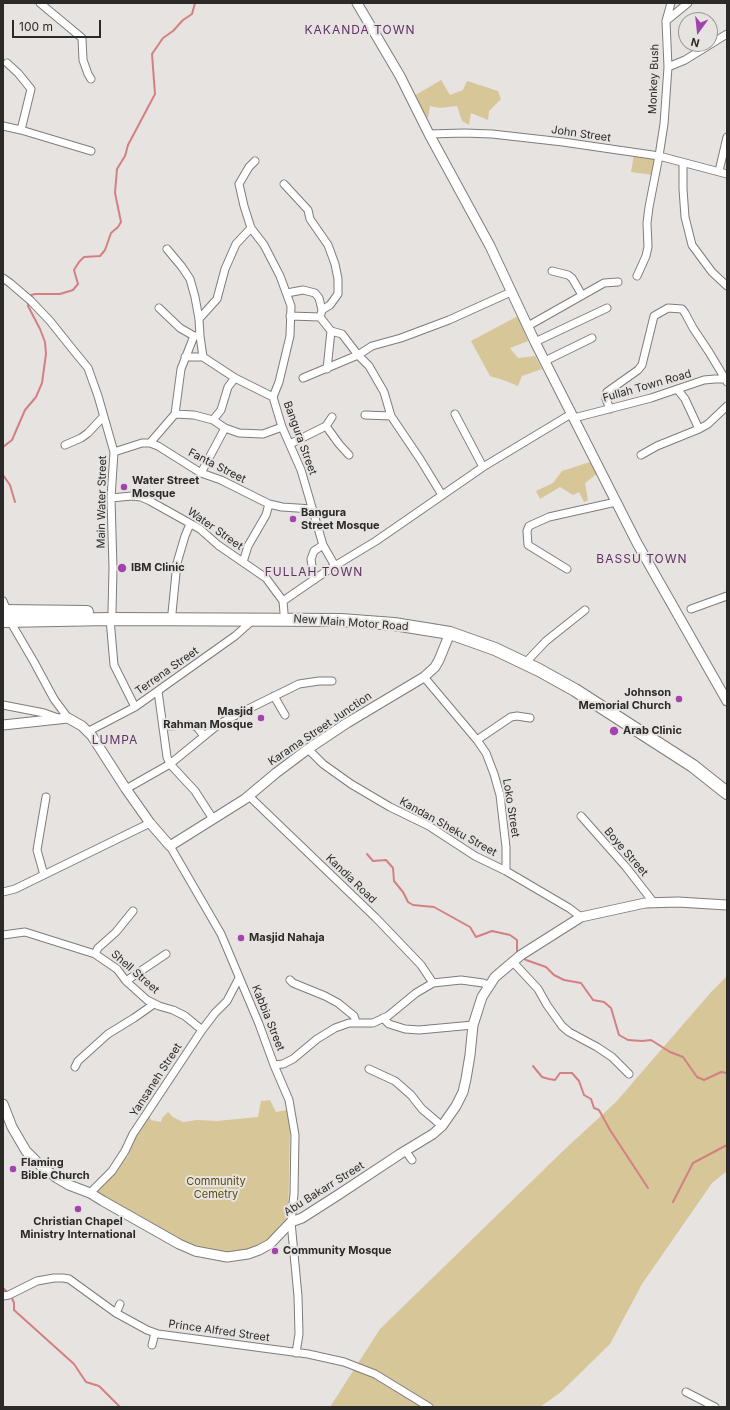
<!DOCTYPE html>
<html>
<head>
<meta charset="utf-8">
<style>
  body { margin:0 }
  #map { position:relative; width:730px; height:1410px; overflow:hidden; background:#e6e3e1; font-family:Inter,sans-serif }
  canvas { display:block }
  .frame { position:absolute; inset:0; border:4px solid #2b2a29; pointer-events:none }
  .north { position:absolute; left:678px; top:12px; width:40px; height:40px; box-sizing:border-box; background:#e6e3e1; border:1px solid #9b9997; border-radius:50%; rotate:195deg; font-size:11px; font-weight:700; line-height:16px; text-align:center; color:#2b2a29 }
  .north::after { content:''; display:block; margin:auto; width:14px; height:18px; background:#a344ac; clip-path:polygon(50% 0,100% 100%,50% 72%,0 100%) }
  .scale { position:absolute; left:12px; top:20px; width:89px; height:18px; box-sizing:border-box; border:2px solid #2b2a29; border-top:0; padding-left:5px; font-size:12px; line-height:14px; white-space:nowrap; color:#2b2a29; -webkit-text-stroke:3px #e6e3e1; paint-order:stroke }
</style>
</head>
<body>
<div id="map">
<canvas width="730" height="1410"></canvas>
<div class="frame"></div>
<div class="north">N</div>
<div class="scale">100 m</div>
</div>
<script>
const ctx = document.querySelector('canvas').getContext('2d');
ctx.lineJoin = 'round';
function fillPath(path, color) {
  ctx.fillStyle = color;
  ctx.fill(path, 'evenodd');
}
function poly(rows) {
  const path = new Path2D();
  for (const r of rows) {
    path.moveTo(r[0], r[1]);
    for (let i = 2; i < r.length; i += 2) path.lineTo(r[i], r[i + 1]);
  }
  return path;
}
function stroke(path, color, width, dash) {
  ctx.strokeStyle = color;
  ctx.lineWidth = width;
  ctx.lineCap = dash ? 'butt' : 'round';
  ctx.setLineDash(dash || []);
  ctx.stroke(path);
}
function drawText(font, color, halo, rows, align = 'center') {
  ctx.font = font + ' Inter,sans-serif';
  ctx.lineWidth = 4;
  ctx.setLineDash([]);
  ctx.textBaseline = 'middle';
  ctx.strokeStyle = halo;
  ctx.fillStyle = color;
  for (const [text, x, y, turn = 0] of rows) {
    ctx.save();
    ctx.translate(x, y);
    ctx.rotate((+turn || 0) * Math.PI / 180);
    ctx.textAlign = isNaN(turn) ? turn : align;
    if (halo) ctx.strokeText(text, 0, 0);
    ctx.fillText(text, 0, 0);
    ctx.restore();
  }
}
fillPath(poly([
  [441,80,450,95,463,90,467,81,498,91,501,99,489,111,488,120,471,113,469,125,462,121,457,106,439,108,430,106,428,118,425,116,414,96],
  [634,154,655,158,653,175,631,172],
  [518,316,528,341,510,348,518,358,535,356,542,369,522,376,518,386,506,381,490,376,471,341],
  [593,461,598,473,585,483,588,500,584,502,579,492,573,495,560,487,540,499,536,491,553,483,562,471],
  [727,976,727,1171,712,1183,642,1284,610,1344,561,1392,540,1407,330,1407,380,1329,564,1150,616,1102,712,991],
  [270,1100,276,1112,287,1110,290,1128,288,1224,278,1233,260,1244,246,1251,218,1256,198,1254,93,1193,116,1167,128,1156,136,1133,148,1113,151,1120,161,1122,162,1118,168,1112,173,1117,183,1122,197,1120,217,1121,258,1117,261,1101]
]), '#d7c698');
stroke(poly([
  [3,447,12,440,25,410,36,397,42,383,46,354,45,342,40,329,28,306,29,299,31,295,35,294,60,294,73,290,78,284,74,270,79,262,84,257,100,256,105,250,111,233,118,227,121,222,115,193,117,169,125,156,128,145,155,94,152,54,163,38,173,31,183,20,192,14,195,3],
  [3,475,10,485,15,502],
  [367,854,373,861,386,860,393,868,394,881,403,892,408,902,413,905,434,907,470,927,476,937,492,931,510,935,517,940,517,953,519,954],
  [522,956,526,960,546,967,554,975,564,980,581,983,593,1000,604,1002,611,1008,619,1035,628,1040,642,1041,651,1040,670,1052,683,1057,697,1077,704,1080,721,1072,727,1073],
  [533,1066,542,1077,549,1079,555,1080,560,1073,572,1073,579,1081,584,1095,591,1099,594,1108,599,1110,610,1130,648,1188],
  [673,1202,693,1163,727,1145],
  [3,1288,8,1293],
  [11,1296,14,1303,14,1310,74,1364,86,1382,99,1386,120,1407]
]), '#d48082', 2);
const minor = poly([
  [40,3,82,38,83,60,88,74,91,79],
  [666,21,688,3],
  [7,63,18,73,31,89,21,130],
  [668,67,685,60,727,34],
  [3,126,21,130,91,151],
  [429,134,464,133,492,134,563,142,659,156,727,174],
  [683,163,683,189,685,217,692,245,712,272,727,286],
  [719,171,727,137],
  [284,184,308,210,310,219,328,245,335,264,338,279,338,294,330,305,322,310],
  [251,228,264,245,280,276,291,306,290,336,279,382,273,397,282,427,301,470,323,545,335,566],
  [167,249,182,267,190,279,195,297,199,319,200,336,203,357,235,378,273,397],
  [552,271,568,275,572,278,582,295],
  [637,276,646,256,648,247,647,223,649,207,659,156,664,124,668,67,666,21,671,3],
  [3,278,10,283,31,301,50,321,74,351,88,368,98,396,114,452,111,498,113,568,112,612],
  [287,293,303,290,315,293,319,298,322,310,321,314],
  [159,308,180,328,194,336,197,336],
  [290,316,320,317,331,331,342,334,358,355,369,366,384,392,391,416,420,459,442,495],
  [199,319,217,299,225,269,236,244,251,228,244,206,239,184,249,167,255,161],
  [528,326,604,283,618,282],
  [535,342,607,308],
  [185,357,203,357],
  [545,361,592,338],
  [327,369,331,331],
  [303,378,358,355,372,346,401,338,449,320,511,292],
  [678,390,685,399,699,429],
  [610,409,606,399,607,392,638,370,642,365,654,316,668,308,682,309,685,313,693,328,709,352,727,382],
  [175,414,194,415,213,420,225,428,239,433,263,434,282,427],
  [455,414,483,467],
  [365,415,391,416],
  [332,417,326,426,339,444,349,455],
  [574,418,651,398,704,380,715,379,727,379],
  [213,420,221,410,228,387,235,378],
  [150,443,175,414,181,369,194,336],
  [290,444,326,426],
  [65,445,81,438,88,433,103,417],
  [114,452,142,443,150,443,158,446,201,473,221,480,269,504,282,507,312,509],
  [641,455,657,446,699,429,708,424,727,406],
  [201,473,225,428],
  [111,498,132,496,141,497,150,501,200,529,218,545,266,578,283,601,284,613],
  [243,562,248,546,266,515,269,504],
  [567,569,528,545,527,531,529,526,549,517,616,502],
  [314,580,311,559,314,551,323,545],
  [3,601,7,611],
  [283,601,328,570,376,541,483,467,571,414],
  [691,609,727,596],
  [172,613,177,563,185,536,190,524],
  [110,619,114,665,135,707],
  [10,621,34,662,54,699,68,718],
  [529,659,546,641,585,610],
  [424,677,477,740,486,753,494,774,500,795,506,847,506,871],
  [158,691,167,757,170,764,195,791,213,819],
  [274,696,285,715],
  [3,705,44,713,58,718],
  [163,726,191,725,197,727,204,736],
  [89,731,135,707,235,636,253,620],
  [477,740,511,717,517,716,530,718],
  [308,749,323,764,351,784,390,807,429,826,475,856,506,871,569,908,581,917],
  [126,789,170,764,219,724,238,714,299,684,319,681,332,681],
  [249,796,376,918,421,965,433,983],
  [581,816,626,867,654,903],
  [170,846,221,934,259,1024,274,1065,289,1100,295,1135,294,1194,291,1222,298,1296,299,1334,296,1353],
  [44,875,37,850,46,797],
  [3,892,15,889,150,823],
  [3,935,25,932,95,954,117,969,126,981,147,1000,159,1006,173,1010,185,1016,202,1030],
  [95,954,98,948,116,932,133,911],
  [513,962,538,989,547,1005,562,1026,569,1032,597,1047,612,1057,629,1074],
  [290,980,293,983,325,996,338,1003,354,1016,356,1022],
  [126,981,166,954],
  [383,1018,389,1024,405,1029,419,1030,473,1025],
  [274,1065,283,1064,293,1059,317,1039,335,1028,349,1023,373,1023,388,1016,416,993,433,983,461,980,483,983,489,986],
  [75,1067,78,1061,108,1034,134,1018,154,1004],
  [369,1069,395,1081,411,1095,422,1109,442,1126],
  [405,1150,412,1160],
  [90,1193,112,1171,125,1151,133,1134,202,1030,215,1013,227,1001,239,978],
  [3,1296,9,1295,37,1281,54,1278,63,1278,69,1279,116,1313,147,1330,158,1334,308,1354,344,1362,375,1374,429,1407],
  [116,1313,120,1304],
  [152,1345,155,1333],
  [686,1392,715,1407]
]);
const tertiary = poly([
  [357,3,400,76,429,134,490,246,535,342,637,543,727,701],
  [3,725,68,718,82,726,92,736,126,789,150,823,170,846,245,799,276,773,308,749,347,723,424,677,435,667,439,660,450,633],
  [3,1104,12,1127,26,1151,41,1166,57,1178,69,1185,90,1193,103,1201,179,1244,195,1251,227,1257,248,1254,259,1250,270,1244,291,1222,302,1218,338,1195,400,1154,433,1134,442,1126,456,1106,463,1092,466,1079,470,1055,473,1025,482,997,495,977,521,955,581,917,645,903,678,902,727,905]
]);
const trunk = poly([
  [3,611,87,612],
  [3,621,110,619,341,620,394,624,450,633,495,649,539,670,575,690,693,766,727,793]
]);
stroke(minor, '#7f7c7b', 9);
stroke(tertiary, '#7f7c7b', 11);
stroke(trunk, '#7f7c7b', 14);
stroke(minor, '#fff', 7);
stroke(tertiary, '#fff', 9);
stroke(trunk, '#fff', 12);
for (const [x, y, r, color] of [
  [124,487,4,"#a344ac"],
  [293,519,4,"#a344ac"],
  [122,568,5,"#a344ac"],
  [679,699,4,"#a344ac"],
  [261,718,4,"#a344ac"],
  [614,731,5,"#a344ac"],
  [241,938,4,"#a344ac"],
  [13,1169,4,"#a344ac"],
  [78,1209,4,"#a344ac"],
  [275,1251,4,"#a344ac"]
]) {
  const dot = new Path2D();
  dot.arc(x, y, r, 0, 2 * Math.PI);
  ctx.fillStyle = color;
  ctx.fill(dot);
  stroke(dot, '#e6e3e1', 1.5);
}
drawText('11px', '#2b2a29', '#e6e3e1', [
  ["Monkey Bush",654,79,-88],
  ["John Street",581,134,8],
  ["Fullah Town Road",647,386,-16],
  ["Bangura Street",300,438,70],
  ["Fanta Street",217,466,27],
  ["Main Water Street",102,502,-89],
  ["Water Street",215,529,35],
  ["New Main Motor Road",351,623,4],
  ["Terrena Street",167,671,-35],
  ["Karama Street Junction",320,729,-34],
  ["Loko Street",511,808,81],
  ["Kandan Sheku Street",448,827,29],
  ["Boye Street",626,852,49],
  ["Kandia Road",351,879,44],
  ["Shell Street",135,972,41],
  ["Kabbia Street",268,1018,68],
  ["Yansaneh Street",156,1080,-57],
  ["Abu Bakarr Street",324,1189,-32],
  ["Prince Alfred Street",219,1331,8]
]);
drawText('bold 11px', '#2b2a29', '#e6e3e1', [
  ["Water Street",132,481],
  ["Mosque",132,494],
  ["Bangura",301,513],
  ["Street Mosque",301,526],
  ["IBM Clinic",131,568],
  ["Johnson",671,693,"right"],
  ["Memorial Church",671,706,"right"],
  ["Masjid",253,712,"right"],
  ["Rahman Mosque",253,725,"right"],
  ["Arab Clinic",623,731],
  ["Masjid Nahaja",249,938],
  ["Flaming",21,1163],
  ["Bible Church",21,1176],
  ["Christian Chapel",78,1222,"center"],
  ["Ministry International",78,1235,"center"],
  ["Community Mosque",283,1251]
], 'left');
drawText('11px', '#5e4b0b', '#e6e3e1', [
  ["Community",216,1182],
  ["Cemetry",216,1195]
]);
ctx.letterSpacing = '1px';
drawText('12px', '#603164', '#e6e3e1', [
  ["KAKANDA TOWN",360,30],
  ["BASSU TOWN",642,559],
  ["FULLAH TOWN",314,572],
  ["LUMPA",115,740]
]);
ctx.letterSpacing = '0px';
</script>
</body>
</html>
